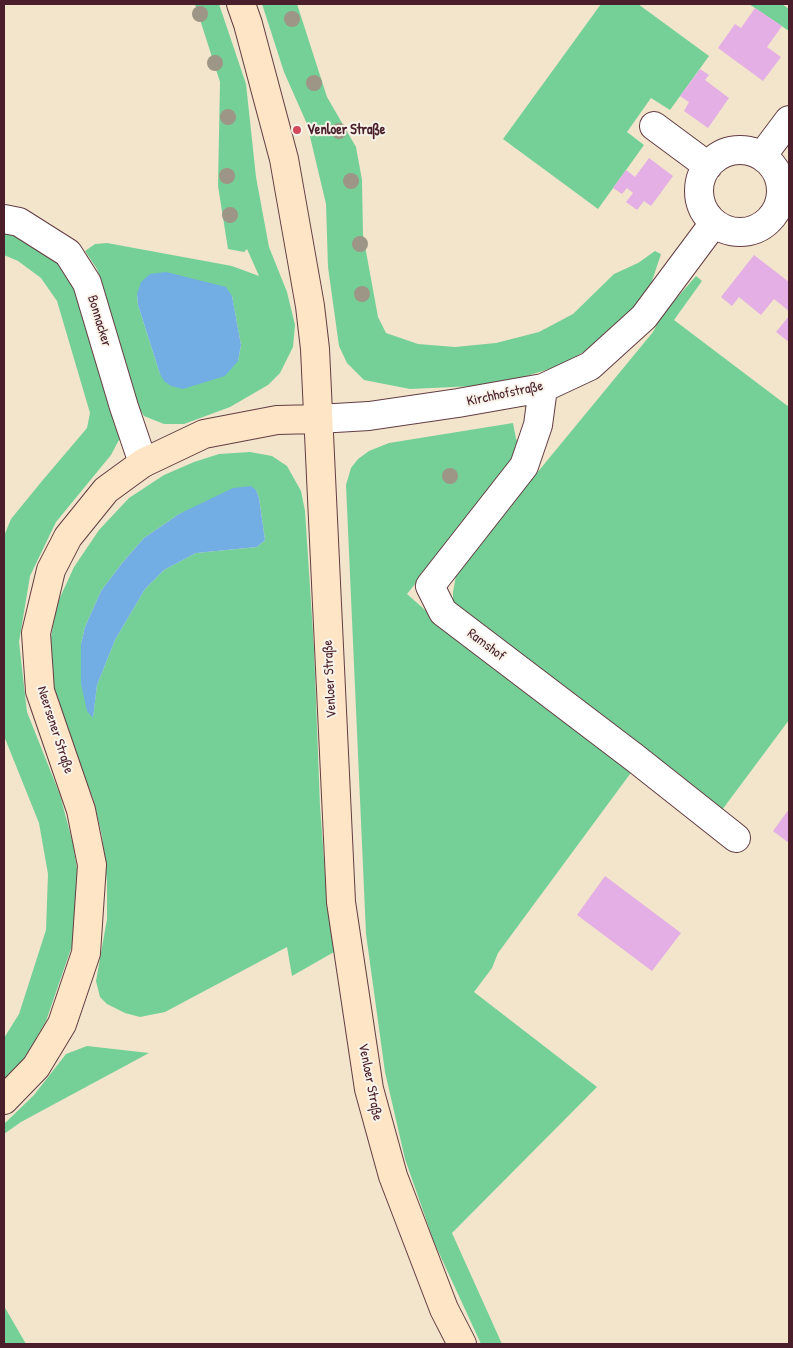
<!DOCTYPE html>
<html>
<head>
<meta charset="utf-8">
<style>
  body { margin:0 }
  #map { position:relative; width:793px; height:1348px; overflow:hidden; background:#f2e5cc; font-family:"Patrick Hand",sans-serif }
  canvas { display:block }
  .frame { position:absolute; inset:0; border:5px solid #4a1f2b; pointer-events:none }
</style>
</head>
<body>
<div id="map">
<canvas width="793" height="1348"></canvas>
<div class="frame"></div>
</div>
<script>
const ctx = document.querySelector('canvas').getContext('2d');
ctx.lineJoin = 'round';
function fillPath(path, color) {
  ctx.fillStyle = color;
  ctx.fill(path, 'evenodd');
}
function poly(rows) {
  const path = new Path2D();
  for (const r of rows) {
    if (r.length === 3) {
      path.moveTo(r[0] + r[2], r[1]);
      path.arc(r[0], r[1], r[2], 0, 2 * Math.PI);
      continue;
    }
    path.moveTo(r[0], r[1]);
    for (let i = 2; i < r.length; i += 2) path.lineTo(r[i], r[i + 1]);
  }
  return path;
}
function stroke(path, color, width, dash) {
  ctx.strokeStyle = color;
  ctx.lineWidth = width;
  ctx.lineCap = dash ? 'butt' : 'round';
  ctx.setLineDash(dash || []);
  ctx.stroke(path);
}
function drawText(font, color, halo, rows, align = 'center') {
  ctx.font = font + ' "Patrick Hand",sans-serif';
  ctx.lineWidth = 4;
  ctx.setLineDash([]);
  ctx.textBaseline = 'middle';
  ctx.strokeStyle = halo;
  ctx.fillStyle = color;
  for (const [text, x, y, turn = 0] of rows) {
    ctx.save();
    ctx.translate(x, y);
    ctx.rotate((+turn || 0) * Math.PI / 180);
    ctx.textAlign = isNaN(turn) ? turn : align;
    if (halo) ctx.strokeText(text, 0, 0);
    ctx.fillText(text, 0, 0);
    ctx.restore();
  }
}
fillPath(poly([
  [195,4,219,4,246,84,256,177,269,247,287,292,295,325,293,347,280,373,268,385,230,407,184,424,164,424,144,416,130,393,124,372,110,310,97,269,85,251,95,244,107,243,232,266,259,276,247,249,244,252,228,249,218,186,220,82],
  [137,294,232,296,241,345,238,361,160,374,138,305],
  [262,4,297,4,327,97,356,147,362,180,363,235,378,317,386,333,418,344,455,347,496,343,539,332,573,314,614,274,638,263,655,251,661,254,649,290,636,308,598,343,562,365,520,378,475,386,410,389,364,380,347,363,339,346,328,267,326,204,307,124,284,72],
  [601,4,638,4,709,56,670,110,651,98,627,132,644,145,598,209,503,139],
  [749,4,782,4,789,9,789,31],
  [4,230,32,241,58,260,78,286,120,438,111,455,56,522,30,576,19,642,27,712,60,795,73,844,77,869,79,899,75,937,46,1021,23,1061,4,1084,4,1038,19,1014,46,930,48,874,39,823,4,736,4,536,11,519,42,481,87,428,90,413,57,301,41,278,18,261,4,255],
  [696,276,702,281,674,320,789,407,789,720,722,810,453,603,453,592,457,570,653,332,662,315],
  [513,423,516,439,520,443,522,451,407,594,424,609,633,770,498,953,492,968,474,992,597,1087,452,1233,502,1344,481,1344,434,1242,405,1159,385,1072,366,934,346,485,351,468,358,459,369,451,389,443],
  [250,452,272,456,287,466,301,491,305,511,314,649,320,806,326,886,334,952,292,976,287,947,165,1012,140,1017,125,1013,107,1004,100,997,96,981,107,919,107,882,102,836,93,798,67,733,54,687,50,664,50,643,57,604,74,567,99,530,129,498,164,475,194,462,219,454],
  [256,490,259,498,265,540,257,547,196,553,164,570,145,589,115,640,97,685,93,717,81,684,81,644,85,627,101,591,123,562,144,538,179,514],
  [87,1046,149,1053,21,1122,4,1134,4,1124,34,1095,66,1054],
  [4,1306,26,1344,4,1344]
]), '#75d097');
fillPath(poly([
  [166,272,226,287,232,296,241,345,238,361,225,376,183,389,171,386,164,381,160,374,138,305,137,294,141,282,150,274],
  [251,486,256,490,259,498,265,540,257,547,196,553,164,570,145,589,115,640,97,685,93,718,87,711,81,684,81,644,85,627,101,591,123,562,144,538,179,514,233,488]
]), '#72aee3');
fillPath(poly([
  [755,8,782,26,767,47,781,57,763,81,718,48,735,24,741,28],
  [700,69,709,75,705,80,729,98,708,128,684,111,689,102,680,96],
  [649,158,673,176,651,206,644,201,637,210,626,202,633,193,627,188,622,194,613,188,626,170,635,177],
  [754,255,789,282,789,311,774,299,761,315,739,297,732,306,721,297],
  [789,316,789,342,776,332],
  [789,809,789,843,773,831],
  [605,876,681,933,652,971,577,915]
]), '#e3afe4');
const street = poly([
  [654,126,708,166],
  [740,191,41],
  [762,156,789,120],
  [4,219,19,222,68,253,87,283,124,407,143,463],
  [543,388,538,425,524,466,430,586,443,612,635,758,736,838],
  [318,419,369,416,458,403,543,388,590,366,644,317,714,223]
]);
const secondary = poly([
  [241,4,248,24,284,159,310,306,315,349,341,902,369,1089,393,1176,444,1309,462,1344],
  [4,1100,36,1067,62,1024,86,953,92,865,81,810,40,691,36,633,51,570,68,537,106,490,143,463,204,434,277,420,318,419]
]);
stroke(street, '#633d43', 30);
stroke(secondary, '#633d43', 30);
stroke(street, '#fff', 28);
stroke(secondary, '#fde5c5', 28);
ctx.fillStyle = '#9d9585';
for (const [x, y] of [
  [200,14],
  [292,19],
  [215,63],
  [314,83],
  [228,117],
  [339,131],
  [227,176],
  [351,181],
  [230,215],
  [360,244],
  [362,294],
  [450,476]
]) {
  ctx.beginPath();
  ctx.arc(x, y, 8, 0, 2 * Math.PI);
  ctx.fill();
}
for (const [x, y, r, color] of [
  [297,130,5,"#d1495b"]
]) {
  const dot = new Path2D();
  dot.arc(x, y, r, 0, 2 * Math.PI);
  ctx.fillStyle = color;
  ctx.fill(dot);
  stroke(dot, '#f7f3e8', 2);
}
drawText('bold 14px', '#4a1f2b', '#f7f3e8', [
  ["Venloer Straße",307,130]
], 'left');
drawText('14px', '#4a1f2b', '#f7f3e8', [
  ["Bonnacker",99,321,73],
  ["Kirchhofstraße",505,394,-12],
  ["Ramshof",486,645,37],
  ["Venloer Straße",330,679,-93],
  ["Neersener Straße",55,730,72],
  ["Venloer Straße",370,1082,79]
]);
</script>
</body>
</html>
